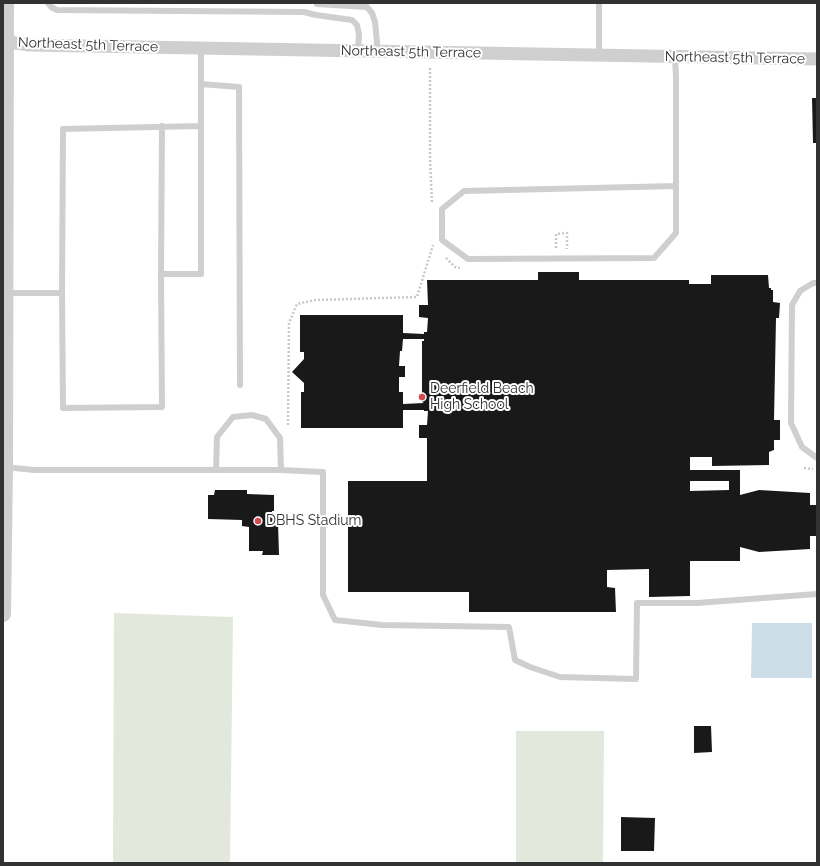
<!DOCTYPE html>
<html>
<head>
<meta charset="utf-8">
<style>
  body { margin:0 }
  #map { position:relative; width:820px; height:866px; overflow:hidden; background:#fff; font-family:Raleway,sans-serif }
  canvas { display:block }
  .frame { position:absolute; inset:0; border:4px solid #323232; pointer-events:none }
</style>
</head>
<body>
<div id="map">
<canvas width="820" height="866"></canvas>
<div class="frame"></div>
</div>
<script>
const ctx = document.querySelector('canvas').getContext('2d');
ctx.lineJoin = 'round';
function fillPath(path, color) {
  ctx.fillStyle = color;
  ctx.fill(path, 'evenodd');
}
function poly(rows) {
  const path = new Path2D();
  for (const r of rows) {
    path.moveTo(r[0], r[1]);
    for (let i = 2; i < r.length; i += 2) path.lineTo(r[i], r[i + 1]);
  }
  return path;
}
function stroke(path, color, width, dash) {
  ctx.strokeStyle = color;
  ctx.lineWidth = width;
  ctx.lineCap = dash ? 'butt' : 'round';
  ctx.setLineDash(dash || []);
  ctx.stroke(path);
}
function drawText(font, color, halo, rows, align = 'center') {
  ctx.font = font + ' Raleway,sans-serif';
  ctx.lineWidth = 4;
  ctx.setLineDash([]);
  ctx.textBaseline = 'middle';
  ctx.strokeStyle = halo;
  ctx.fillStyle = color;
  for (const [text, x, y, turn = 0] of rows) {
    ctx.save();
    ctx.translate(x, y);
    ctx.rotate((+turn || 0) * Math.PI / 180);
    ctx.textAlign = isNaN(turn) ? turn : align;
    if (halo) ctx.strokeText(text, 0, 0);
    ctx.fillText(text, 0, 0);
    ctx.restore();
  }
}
fillPath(poly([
  [114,613,233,617,230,863,113,863],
  [516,731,604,731,603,863,516,863]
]), '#e2e8dc');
fillPath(poly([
  [752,623,812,623,812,678,751,678]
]), '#cedee8');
fillPath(poly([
  [812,98,817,98,817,143,813,143],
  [538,272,579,272,579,280,689,280,689,284,711,284,711,275,768,275,769,288,771,288,771,290,773,290,773,302,780,303,779,318,776,318,774,420,780,420,780,440,774,440,774,450,769,452,769,465,712,466,712,457,690,457,690,470,740,470,740,495,759,490,810,493,810,505,817,505,817,536,810,536,810,549,759,552,740,547,740,561,690,561,690,596,649,597,649,569,607,570,607,587,615,588,616,612,469,612,469,592,348,592,348,481,427,481,427,438,419,438,419,425,427,425,428,411,424,411,424,410,403,410,403,428,301,428,301,392,304,392,304,383,292,372,304,359,304,352,300,352,300,315,403,315,403,333,424,334,424,332,427,332,428,318,419,317,419,305,428,305,427,280,538,280],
  [403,339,424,339,424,341,422,341,422,402,424,403,403,404,403,392,399,392,399,377,405,377,405,366,399,366,400,351,402,351],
  [690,481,729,481,729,490,690,491],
  [215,490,247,490,247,494,274,495,274,511,272,511,271,518,274,518,274,523,278,523,279,555,262,555,263,551,249,551,249,527,242,526,242,520,208,519,208,495,214,495],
  [694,726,711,726,712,752,694,753],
  [621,817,655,818,654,851,621,851]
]), '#191919');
stroke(poly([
  [430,68,430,158,432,204],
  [556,248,556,234,567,233,567,249],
  [446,258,455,267,460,268],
  [288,425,289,323,297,304,315,300,417,297,433,245],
  [804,468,813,469]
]), '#c9c9c9', 2.5, [2, 2]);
stroke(poly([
  [48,3,51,7,57,10,304,12,316,15,352,20,357,25,359,34,358,52],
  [317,4,367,7,372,13,375,22,378,52],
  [599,55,599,3],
  [675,57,676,77,676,233,654,258,468,259,442,240,442,209,464,191,676,186],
  [201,84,239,87,240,385],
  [161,274,162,126],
  [817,283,813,283,800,291,792,305,791,423,802,447,817,458],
  [6,293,62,293,63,408,162,407,161,274,201,274,201,48],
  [62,293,63,129,201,126],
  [5,467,34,470,281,470,323,472,323,595,335,620,382,625,509,627,515,660,530,667,560,677,636,679,637,603,697,603,817,594],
  [216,470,217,437,233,417,252,415,266,419,280,438,281,470]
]), '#cfcfcf', 6);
stroke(poly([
  [3,41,29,45,817,59]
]), '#cfcfcf', 13);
stroke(poly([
  [3,614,5,467,6,3]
]), '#cfcfcf', 16);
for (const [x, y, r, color] of [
  [422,397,4,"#d24b51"],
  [258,521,4,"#d24b51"]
]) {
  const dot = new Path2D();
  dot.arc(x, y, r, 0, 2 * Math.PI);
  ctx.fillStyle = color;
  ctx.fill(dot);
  stroke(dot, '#fff', 1.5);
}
drawText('14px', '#323232', '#fff', [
  ["Northeast 5th Terrace",88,45,2],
  ["Northeast 5th Terrace",411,52,1],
  ["Northeast 5th Terrace",735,58,1]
]);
drawText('14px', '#323232', '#fff', [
  ["Deerfield Beach",430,389],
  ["High School",430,405],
  ["DBHS Stadium",266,521]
], 'left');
</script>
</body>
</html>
